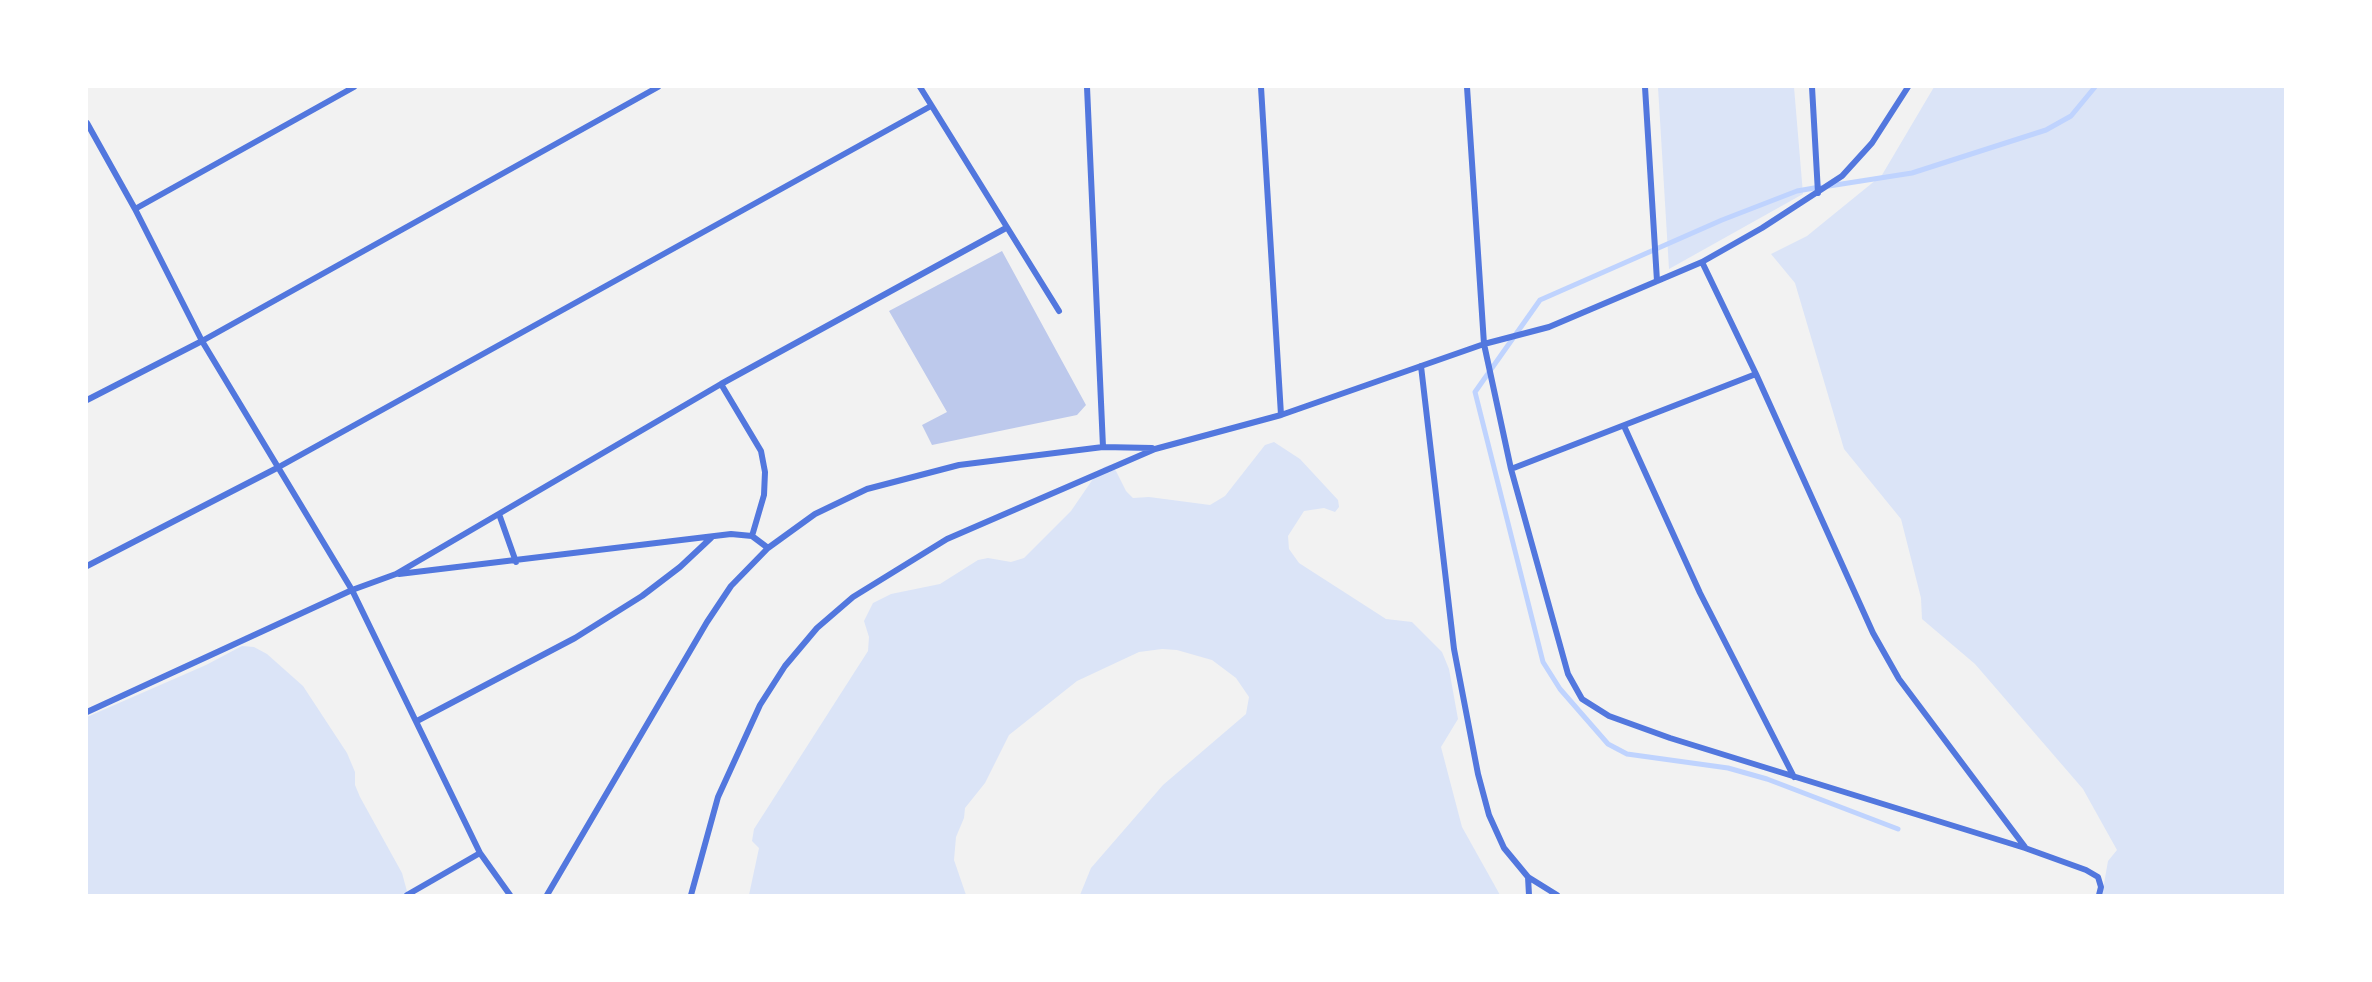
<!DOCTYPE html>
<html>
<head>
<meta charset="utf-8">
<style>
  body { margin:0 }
  #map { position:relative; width:2372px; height:982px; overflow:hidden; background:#f2f2f2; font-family:"Noto Sans",sans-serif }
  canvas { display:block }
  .frame { position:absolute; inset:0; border:88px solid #fff; pointer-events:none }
</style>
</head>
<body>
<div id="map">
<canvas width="2372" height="982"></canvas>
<div class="frame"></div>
</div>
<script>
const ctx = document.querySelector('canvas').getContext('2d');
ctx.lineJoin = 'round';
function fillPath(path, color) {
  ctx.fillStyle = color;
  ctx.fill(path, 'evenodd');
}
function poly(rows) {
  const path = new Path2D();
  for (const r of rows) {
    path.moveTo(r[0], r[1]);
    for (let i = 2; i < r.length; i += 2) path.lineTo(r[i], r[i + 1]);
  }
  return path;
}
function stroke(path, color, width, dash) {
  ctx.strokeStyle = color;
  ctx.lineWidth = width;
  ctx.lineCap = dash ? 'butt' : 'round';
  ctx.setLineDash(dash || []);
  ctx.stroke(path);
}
fillPath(poly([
  [1658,87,1794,87,1803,194,1669,269],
  [1934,87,2285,87,2285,895,2102,895,2108,861,2117,850,2083,789,1975,664,1922,619,1921,598,1901,519,1844,449,1795,283,1771,254,1807,236,1882,175],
  [1274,442,1300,459,1338,500,1339,507,1335,512,1324,508,1304,511,1288,536,1289,549,1299,563,1386,619,1412,622,1442,652,1449,669,1458,719,1441,747,1462,827,1500,895,1080,895,1091,868,1163,785,1246,714,1249,697,1236,678,1212,660,1177,650,1162,649,1139,652,1077,681,1009,735,985,783,965,808,964,818,956,837,954,860,966,895,749,895,759,848,752,841,754,829,868,651,869,637,864,621,873,603,891,594,940,584,978,560,988,558,1011,562,1024,558,1071,511,1095,476,1104,467,1110,465,1116,471,1126,491,1133,498,1149,497,1210,505,1225,496,1265,445],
  [242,646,254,647,267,654,303,686,347,753,355,772,355,785,360,797,402,873,408,895,87,895,87,717,206,665]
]), '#dbe4f7');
stroke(poly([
  [1829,186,1912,173,2046,130,2071,116,2095,87],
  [1820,187,1797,191,1722,220,1540,300,1475,392,1543,662,1560,689,1608,744,1627,754,1728,768,1767,779,1898,829]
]), '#bfd3fe', 5);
fillPath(poly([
  [1002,251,1086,405,1077,415,932,445,922,425,947,412,889,311]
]), '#bdc9ec');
stroke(poly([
  [920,87,1059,311],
  [1087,87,1103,447],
  [1261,87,1281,415],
  [1467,87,1484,344,1511,469,1568,674,1582,699,1609,716,1670,738,2025,848,2086,870,2098,877,2101,887,2099,895],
  [1645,87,1657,281],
  [1812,87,1818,193],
  [87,123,135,209,202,341,352,590,480,853,510,895],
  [135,209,354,87],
  [1702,262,1756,374,1873,633,1899,679,2025,847],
  [1421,366,1454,649,1478,774,1489,815,1504,848,1528,877,1557,895],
  [721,384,761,451,765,472,764,495,752,536],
  [87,400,202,341,658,87],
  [1624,426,1700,593,1794,777],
  [1511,469,1756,374],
  [499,514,516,562],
  [87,566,277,468,931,106],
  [399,574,731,534,752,536,768,548],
  [87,712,352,590,396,574,721,384,1006,228],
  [417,721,575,638,642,596,680,567,712,537],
  [1528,877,1529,895],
  [407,895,480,853],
  [547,895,707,622,731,586,768,548,815,514,867,489,959,465,1103,447,1152,448],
  [691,895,718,797,760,705,785,666,817,628,853,597,947,539,1155,449,1281,415,1484,344,1549,327,1702,262,1762,228,1842,176,1872,143,1908,87]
]), '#5277de', 6);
</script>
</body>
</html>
